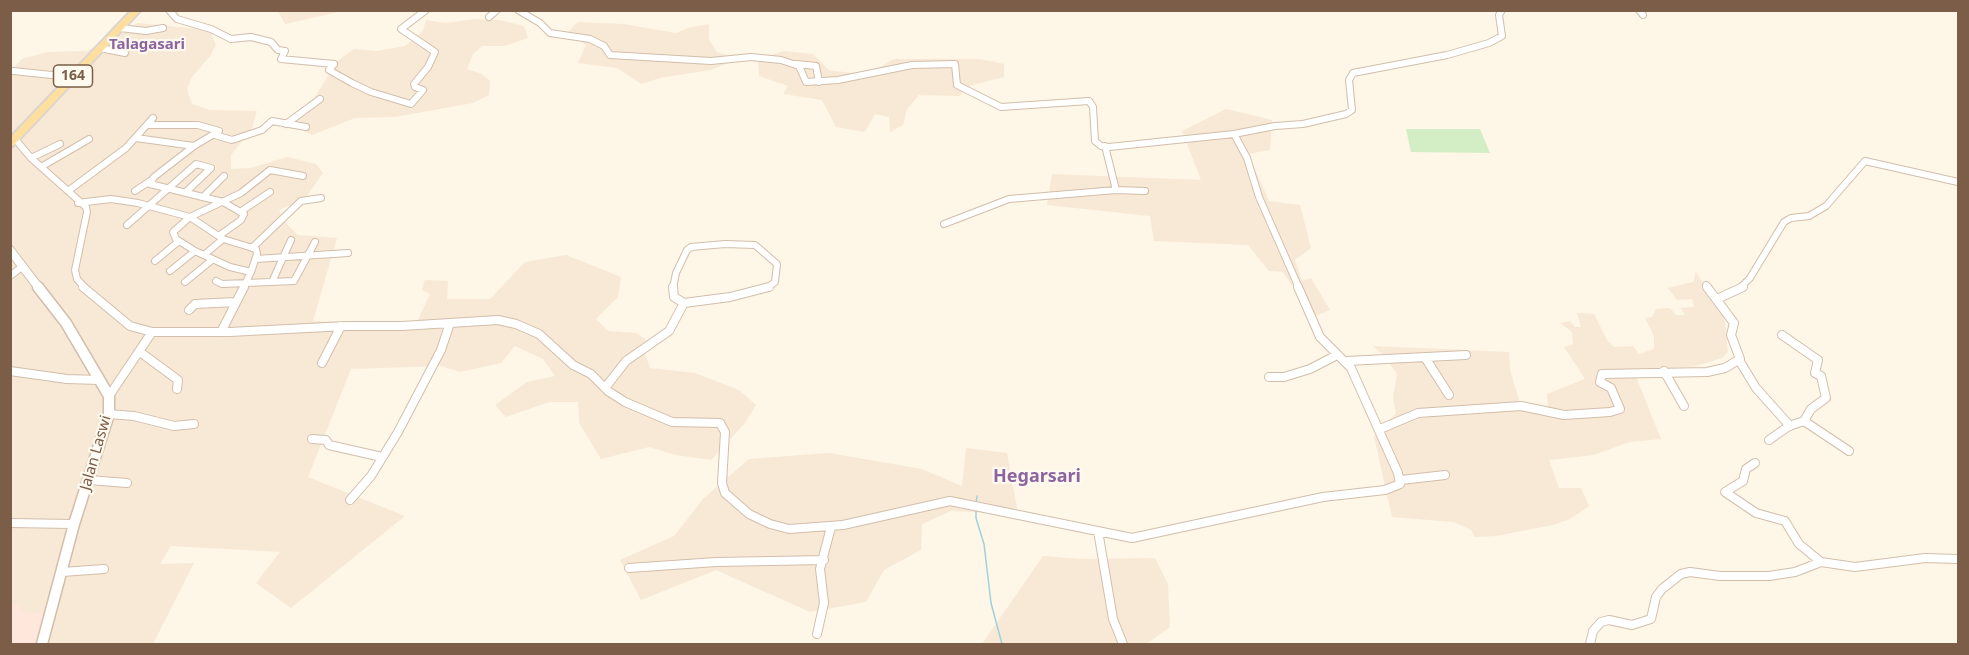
<!DOCTYPE html>
<html>
<head>
<meta charset="utf-8">
<style>
  body { margin:0 }
  #map { position:relative; width:1969px; height:655px; overflow:hidden; background:#fef6e7; font-family:"Noto Sans",sans-serif }
  canvas { display:block }
  .frame { position:absolute; inset:0; border:12px solid #7b5d48; pointer-events:none }
</style>
</head>
<body>
<div id="map">
<canvas width="1969" height="655"></canvas>
<div class="frame"></div>
</div>
<script>
const ctx = document.querySelector('canvas').getContext('2d');
ctx.lineJoin = 'round';
function fillPath(path, color) {
  ctx.fillStyle = color;
  ctx.fill(path, 'evenodd');
}
function poly(rows) {
  const path = new Path2D();
  for (const r of rows) {
    path.moveTo(r[0], r[1]);
    for (let i = 2; i < r.length; i += 2) path.lineTo(r[i], r[i + 1]);
  }
  return path;
}
function stroke(path, color, width, dash) {
  ctx.strokeStyle = color;
  ctx.lineWidth = width;
  ctx.lineCap = dash ? 'butt' : 'round';
  ctx.setLineDash(dash || []);
  ctx.stroke(path);
}
function drawText(font, color, halo, rows, align = 'center') {
  ctx.font = font + ' "Noto Sans",sans-serif';
  ctx.lineWidth = 4.5;
  ctx.setLineDash([]);
  ctx.textBaseline = 'middle';
  ctx.strokeStyle = halo;
  ctx.fillStyle = color;
  for (const [text, x, y, turn = 0] of rows) {
    ctx.save();
    ctx.translate(x, y);
    ctx.rotate((+turn || 0) * Math.PI / 180);
    ctx.textAlign = isNaN(turn) ? turn : align;
    if (halo) ctx.strokeText(text, 0, 0);
    ctx.fillText(text, 0, 0);
    ctx.restore();
  }
}
fillPath(poly([
  [278,11,343,11,285,24],
  [476,19,499,20,524,26,528,38,505,46,482,46,473,54,467,69,482,74,490,81,489,95,473,103,395,117,355,118,312,135,288,123,315,97,337,61,354,49,377,51,405,46,423,31,426,20,445,23],
  [578,22,623,24,676,33,688,28,709,24,709,40,717,52,740,59,710,70,660,78,641,84,617,68,578,63,586,45,568,32],
  [138,23,199,29,211,33,216,45,210,56,192,77,187,89,192,104,210,110,257,111,252,128,231,155,231,169,251,168,287,157,316,164,323,173,305,199,279,210,283,220,298,235,337,238,313,321,416,324,430,294,422,290,425,280,448,281,447,299,490,299,525,262,566,255,621,277,618,297,596,319,608,331,636,333,646,340,645,354,650,368,695,373,739,390,756,405,744,424,711,460,676,455,649,447,601,459,579,423,578,402,549,402,506,417,495,405,527,382,555,376,543,359,515,346,501,363,460,372,441,366,351,369,308,477,405,516,291,608,256,583,280,552,171,546,160,564,194,563,153,644,11,644,10,71,22,59,48,52,87,51],
  [783,51,813,54,829,70,866,75,894,59,980,59,1004,64,1004,77,965,87,960,96,919,95,907,109,903,125,890,132,889,117,875,114,865,132,836,127,822,100,783,94,788,86,759,76,758,60],
  [1226,109,1272,120,1270,150,1248,154,1269,201,1300,205,1311,248,1295,260,1302,281,1311,278,1330,310,1313,317,1283,272,1269,271,1248,245,1154,241,1150,216,1047,205,1052,174,1201,180,1182,131],
  [1696,272,1724,315,1728,352,1722,358,1696,366,1634,372,1661,439,1629,442,1594,455,1549,460,1559,488,1581,488,1589,506,1570,519,1553,525,1496,536,1475,537,1471,530,1454,522,1392,517,1374,436,1396,413,1393,397,1397,374,1383,355,1373,346,1509,352,1510,370,1520,403,1544,406,1546,411,1570,417,1621,408,1617,393,1607,384,1609,376,1607,375,1605,389,1617,408,1564,412,1548,407,1547,394,1585,379,1564,347,1573,344,1572,332,1560,323,1570,321,1575,327,1581,327,1577,313,1594,314,1607,340,1614,347,1633,346,1639,354,1654,349,1654,336,1645,318,1652,317,1656,309,1670,308,1676,315,1685,315,1681,308,1694,307,1692,299,1677,300,1668,288,1693,282],
  [966,448,1007,453,1018,514,951,511,922,524,921,550,884,570,866,602,810,612,716,570,641,600,620,560,674,536,703,499,749,459,829,453,922,469,962,486],
  [1043,556,1082,559,1155,558,1168,584,1170,627,1146,644,982,644]
]), '#f7e9d5');
fillPath(poly([
  [11,605,19,605,21,611,43,614,34,644,11,644]
]), '#ffe7db');
fillPath(poly([
  [1406,129,1480,129,1490,153,1411,152]
]), '#d3eec4');
stroke(poly([
  [976,503,977,496],
  [976,510,976,518,984,544,991,603,1002,644]
]), '#9ed1dd', 1.5);
const minorFar1 = poly([
  [169,10,177,19,211,29,231,39,251,37,271,42,278,50,285,51,281,59,334,64],
  [518,10,540,23,550,33,590,39,604,46,610,55,711,61,751,57,781,60,799,66,806,82,838,80,912,65,955,64,957,85,1001,107,1089,101,1093,107,1095,141,1101,146,1109,147,1234,134,1275,126,1303,124,1346,114,1352,110,1349,80,1353,73,1447,55,1489,43,1502,36,1499,15,1502,10],
  [1639,10,1643,15],
  [489,17,497,10],
  [120,28,146,31,163,28],
  [100,48,125,53],
  [334,64,329,70,352,83,371,92,411,104,423,90,415,87,414,84,428,67,435,52,401,29,426,10],
  [796,64,816,66,819,82],
  [13,71,71,77],
  [286,124,320,99],
  [148,125,198,125,219,131,194,146,154,177,150,184,223,202,244,214,241,220,220,235],
  [1234,134,1247,158,1259,197,1299,288],
  [215,135,232,140,262,130,272,121,306,127],
  [136,138,194,146],
  [15,139,31,158,86,207,87,212,75,270,77,279,85,288],
  [31,158,60,144],
  [41,167,89,139],
  [1116,190,1145,191],
  [68,191,126,148,153,118],
  [135,191,150,181],
  [203,197,224,176],
  [78,203,111,199,138,203,190,217,223,239,256,249,257,254,251,272,243,288],
  [240,212,270,192],
  [944,224,1009,199,1116,190,1105,146],
  [127,225,196,164,211,168,186,192],
  [252,248,301,201,321,198],
  [204,255,223,239],
  [256,259,348,253],
  [155,261,179,241],
  [170,271,195,251],
  [251,272,230,267,195,251,176,239,173,232,190,217,241,193,270,170,303,176],
  [10,276,23,266],
  [216,281,222,284,294,281,315,242],
  [185,282,212,260],
  [272,282,291,240],
  [1706,285,1708,288],
  [673,288,676,273,687,250,691,247,725,244,755,245,777,264,775,282,767,288],
  [1740,288,1750,278,1784,222,1791,218,1809,216,1826,206,1865,161,1958,182]
]);
const minor = poly([
  [83,287,130,326,152,332,229,332,347,326,402,326,498,320,516,324,539,334,573,365,591,374,608,391,625,402,672,422,720,423,725,432,722,483,725,493,749,514,770,524,789,529,843,525,950,501,1132,538,1323,497,1385,490,1400,484,1398,473,1351,368,1320,337,1298,287],
  [673,287,674,297,684,303],
  [1717,299,1743,287],
  [684,303,730,297,769,287],
  [189,310,195,304,236,302],
  [221,332,244,287],
  [1782,335,1818,360,1815,373,1821,376,1826,398,1811,409,1804,421],
  [140,352,178,380,177,389],
  [1426,359,1449,395],
  [1739,360,1756,388,1790,426],
  [1347,361,1466,355],
  [322,363,341,326],
  [10,371,67,379,99,380],
  [1664,371,1684,406],
  [1269,377,1284,377,1310,369,1337,355],
  [605,388,626,361,669,331,684,303],
  [109,396,152,332],
  [109,414,134,416,174,426,194,424],
  [1380,429,1418,413,1521,406,1564,415,1610,412,1620,409,1611,388,1600,382,1602,374,1707,372,1725,368,1740,359,1731,335,1734,323,1707,287],
  [312,439,326,440,329,445,382,457],
  [1769,440,1789,426,1804,421,1849,451],
  [1755,463,1746,469,1743,481,1725,492,1756,513,1785,521,1799,544,1821,562],
  [89,480,127,483],
  [1401,480,1445,475],
  [350,500,371,476,398,432,441,350,450,323],
  [10,523,74,524],
  [1098,531,1113,619,1123,644],
  [629,568,716,562,824,560],
  [62,572,104,569],
  [817,634,824,603,820,569,831,527],
  [1590,644,1593,631,1601,622,1609,620,1632,625,1651,619,1656,597,1662,589,1681,574,1690,572,1720,576,1769,576,1795,572,1821,562,1855,567,1925,558,1958,559]
]);
const tertiaryFar1 = poly([
  [10,250,39,288]
]);
const tertiary = poly([
  [38,287,66,323,109,396,109,414,74,524,42,644]
]);
const primary = poly([
  [132,10,141,10,13,146,10,147,10,138,132,10]
]);
stroke(minorFar1, '#d2beab', 8);
stroke(minor, '#d2beab', 10);
stroke(tertiaryFar1, '#d2beab', 10);
stroke(tertiary, '#d2beab', 13);
stroke(primary, '#ddd5cf', 4);
stroke(minorFar1, '#fff', 6);
stroke(minor, '#fff', 8);
stroke(tertiaryFar1, '#fff', 8);
stroke(tertiary, '#fff', 10);
fillPath(primary, '#ffdf9e');
for (const [x, y, w] of [
  [73,76,39]
]) {
  const box = new Path2D();
  box.roundRect(x - w / 2, y - 11, w, 22, 4.5);
  ctx.fillStyle = '#fffaf0';
  ctx.fill(box);
  stroke(box, '#7b5d48', 1.5);
}
drawText('bold 14px', '#7b5d48', null, [
  ["164",73,76]
]);
drawText('bold 15px', '#8d649f', '#fffaf0', [
  ["Talagasari",147,45]
]);
drawText('15px', '#7b5d48', '#fffaf0', [
  ["Jalan Laswi",96,453,-74]
]);
drawText('bold 18px', '#8d649f', '#fffaf0', [
  ["Hegarsari",1037,477]
]);
</script>
</body>
</html>
